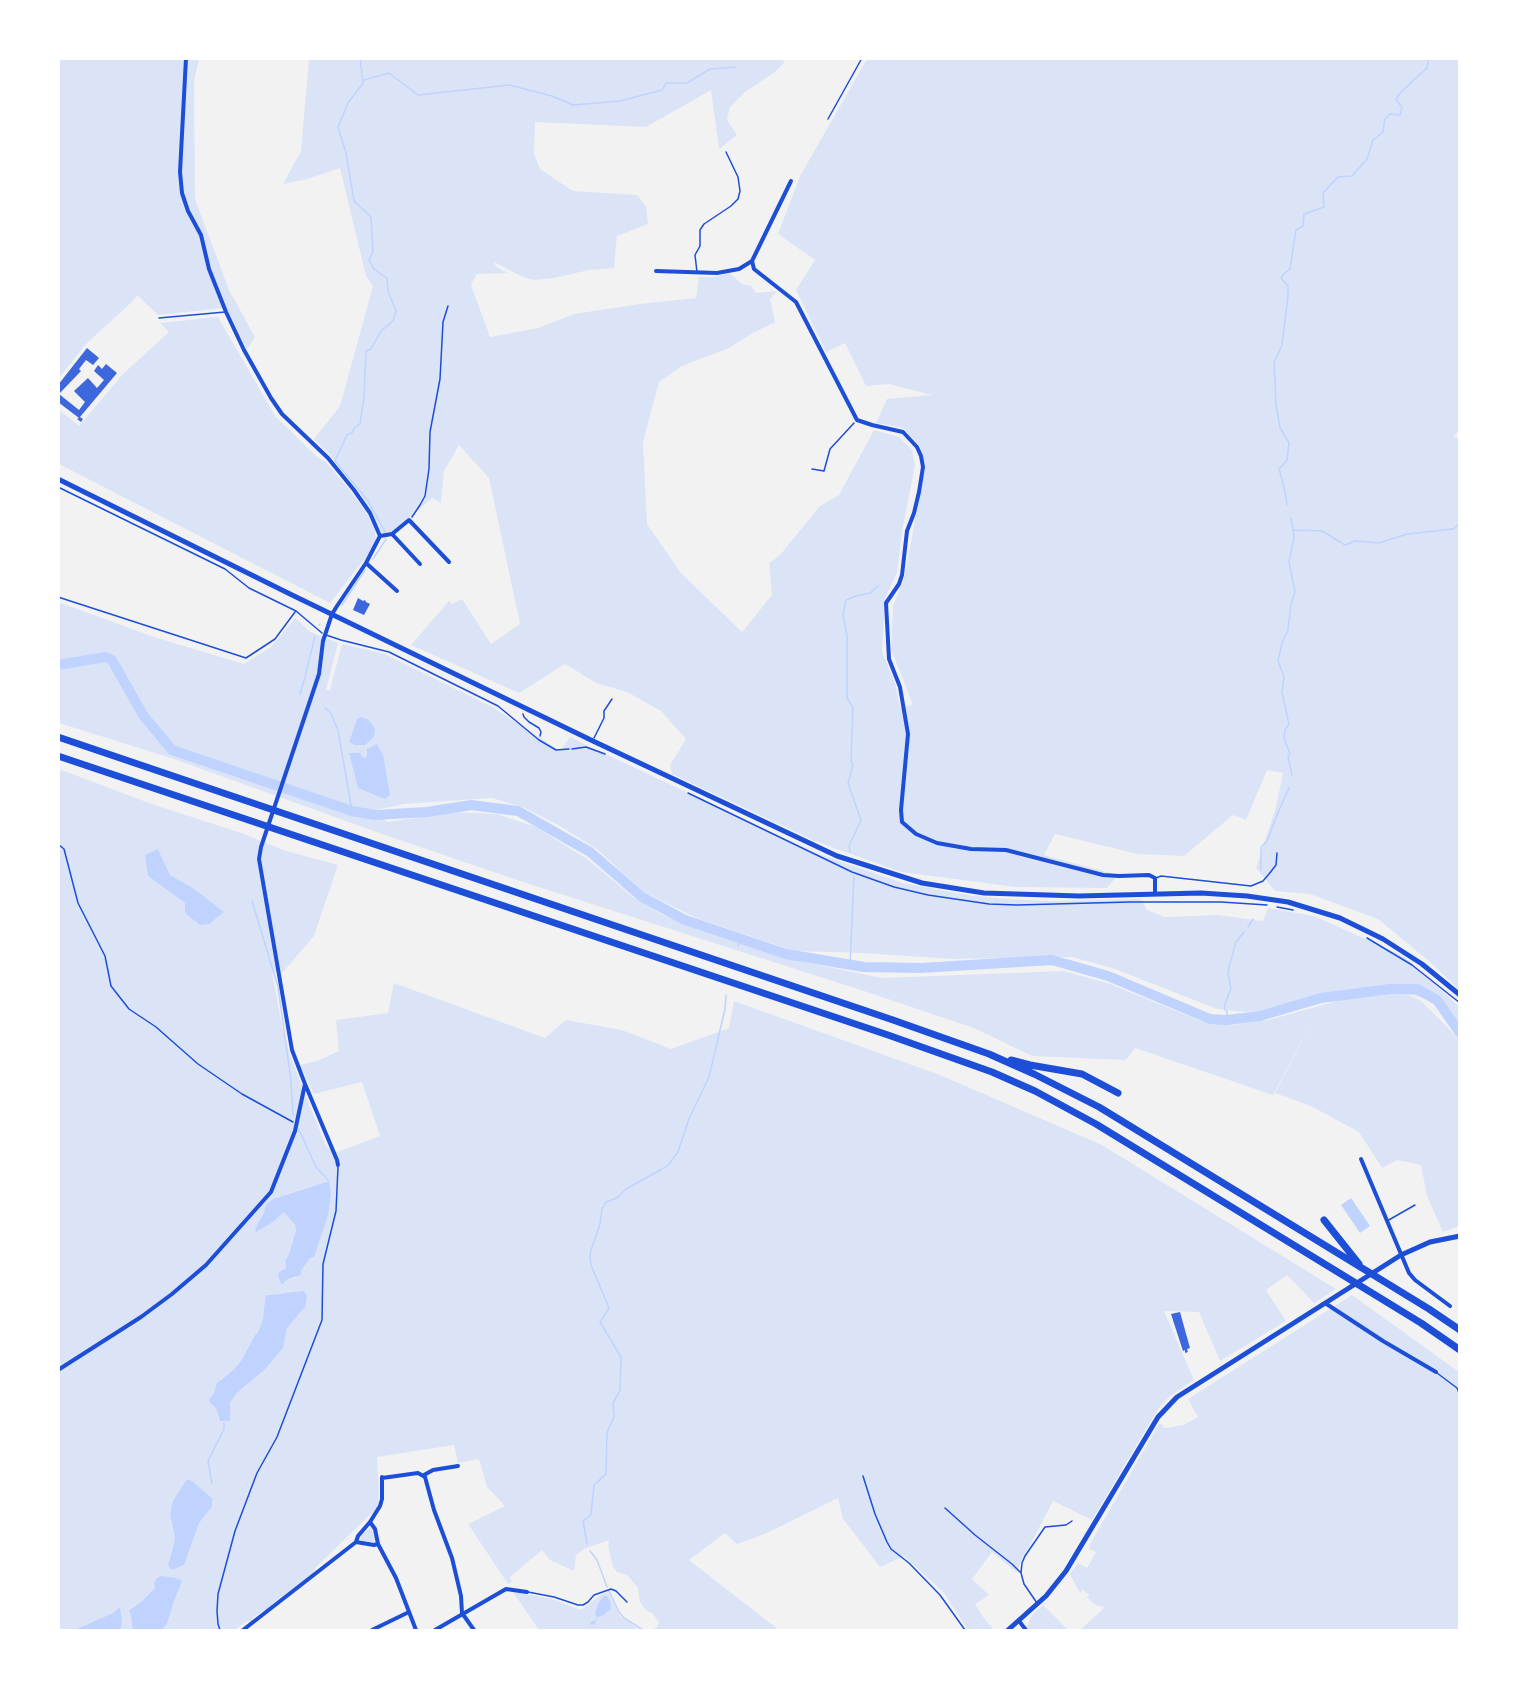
<!DOCTYPE html>
<html>
<head>
<meta charset="utf-8">
<style>
  body { margin:0 }
  #map { position:relative; width:1518px; height:1689px; overflow:hidden; background:#f2f2f2; font-family:"Noto Sans",sans-serif }
  canvas { display:block }
  .frame { position:absolute; inset:0; border:60px solid #fff; pointer-events:none }
</style>
</head>
<body>
<div id="map">
<canvas width="1518" height="1689"></canvas>
<div class="frame"></div>
</div>
<script>
const ctx = document.querySelector('canvas').getContext('2d');
ctx.lineJoin = 'round';
function fillPath(path, color) {
  ctx.fillStyle = color;
  ctx.fill(path, 'evenodd');
}
function poly(rows) {
  const path = new Path2D();
  for (const r of rows) {
    path.moveTo(r[0], r[1]);
    for (let i = 2; i < r.length; i += 2) path.lineTo(r[i], r[i + 1]);
  }
  return path;
}
function stroke(path, color, width, dash) {
  ctx.strokeStyle = color;
  ctx.lineWidth = width;
  ctx.lineCap = dash ? 'butt' : 'round';
  ctx.setLineDash(dash || []);
  ctx.stroke(path);
}
fillPath(poly([
  [58,59,199,59,194,81,195,199,229,290,255,337,247,349,224,308,158,315,137,295,133,301,87,343,59,378],
  [309,59,783,59,784,63,775,72,745,92,730,107,727,120,737,135,719,149,711,90,646,127,535,122,534,154,540,169,573,191,637,195,646,206,648,224,617,236,614,268,589,270,554,278,534,280,523,277,494,262,495,266,508,273,477,274,471,285,490,337,538,328,574,314,640,304,696,298,699,277,713,277,730,273,742,284,751,286,756,293,777,291,770,299,775,322,751,334,729,348,682,366,659,382,643,442,647,524,681,573,742,632,772,595,769,563,780,555,820,506,839,495,874,430,899,437,912,450,915,466,902,531,897,573,885,598,882,651,895,683,900,707,913,705,891,649,893,606,904,579,925,467,920,446,903,428,876,423,887,399,932,395,889,384,866,386,845,343,826,352,796,290,815,260,778,234,800,176,867,59,1459,59,1460,430,1453,436,1460,439,1459,990,1431,963,1378,919,1310,894,1275,891,1256,868,1276,807,1283,773,1267,770,1246,820,1233,815,1184,856,1138,854,1055,834,1044,855,1118,875,1107,888,1016,887,901,872,815,841,672,774,670,765,686,739,661,711,627,692,596,683,565,664,519,693,411,645,449,601,452,604,462,599,491,644,520,624,489,478,459,445,444,471,441,503,432,498,406,521,388,534,382,533,360,493,328,453,314,439,340,406,373,286,366,276,340,168,307,179,283,184,301,151],
  [218,317,275,416,317,457,326,462,348,488,367,513,375,531,376,539,373,548,330,603,59,464,58,409,79,426,123,374,169,332,160,323],
  [58,602,154,637,244,664,271,647,295,618,309,631,338,643,326,690,330,690,342,644,385,654,494,708,560,751,570,737,810,851,903,883,973,896,1008,899,1051,901,1141,899,1147,910,1165,917,1218,915,1263,921,1268,908,1314,916,1403,956,1459,1006,1459,1027,1428,999,1407,994,1421,1001,1459,1039,1459,1226,1443,1232,1427,1196,1421,1165,1397,1160,1382,1168,1359,1132,1311,1106,1275,1093,1316,1014,1273,1095,1135,1048,1126,1060,1032,1056,974,1028,864,991,523,882,382,834,171,758,59,723],
  [357,720,365,745,349,742],
  [492,798,525,808,560,826,598,850,642,891,696,918,794,951,863,953,953,959,1072,957,1115,969,1217,1009,1246,1012,1272,1010,1334,995,1341,1000,1272,1019,1233,1025,1201,1021,1110,984,1064,971,882,978,785,958,704,932,661,914,633,897,587,859,536,827,497,814,456,812,387,822,375,810,404,804],
  [59,769,149,803,244,834,283,850,338,865,314,936,283,972,272,972,282,1027,291,1058,326,1146,335,1153,380,1136,362,1082,314,1094,300,1065,317,1061,339,1051,336,1020,388,1013,394,983,545,1038,566,1020,622,1030,671,1049,729,1028,734,1001,940,1075,1102,1145,1336,1289,1314,1303,1287,1275,1266,1290,1286,1321,1220,1361,1199,1312,1164,1311,1194,1380,1170,1396,1158,1409,1092,1520,1053,1501,1016,1572,992,1552,972,1579,989,1595,975,1604,983,1617,994,1630,968,1630,944,1593,904,1556,880,1567,843,1519,838,1498,765,1534,737,1544,725,1533,689,1560,779,1630,539,1630,513,1592,552,1599,581,1610,602,1594,608,1592,620,1616,638,1629,653,1629,657,1627,659,1622,651,1612,649,1612,644,1608,640,1602,638,1588,627,1575,617,1572,613,1567,608,1545,609,1540,584,1549,576,1555,574,1571,550,1560,542,1550,510,1577,512,1582,508,1584,468,1524,505,1506,487,1487,479,1459,458,1463,454,1445,377,1457,379,1496,377,1508,315,1568,314,1573,272,1604,272,1607,268,1610,264,1610,253,1618,252,1622,247,1621,235,1630,162,1630,167,1624,174,1601,182,1582,154,1583,155,1588,141,1602,129,1609,131,1617,133,1630,121,1630,122,1620,120,1608,113,1613,74,1630,59,1630],
  [158,849,170,875,193,888,223,912,185,903,148,876],
  [329,1181,314,1256,310,1258,295,1278,281,1281,278,1277,287,1266,285,1261,289,1254,296,1229,295,1225,284,1211,273,1222,255,1229,259,1221,264,1213,287,1194],
  [281,1293,306,1299,305,1307,287,1328,283,1348,245,1387,236,1394,230,1403,230,1421,220,1421,216,1407,210,1403,210,1399,214,1393,221,1379,233,1370,241,1361,255,1335,258,1332,263,1319,265,1298,267,1295],
  [187,1479,192,1481,212,1498,212,1507,199,1523,184,1565,172,1570,170,1556,175,1538,170,1515],
  [1352,1295,1459,1372,1459,1630,1080,1630,1104,1608,1102,1606,1098,1606,1093,1603,1087,1597,1089,1595,1083,1590,1080,1593,1070,1574,1078,1563,1087,1568,1096,1552,1089,1549,1090,1544,1159,1424,1164,1425,1163,1427,1166,1428,1183,1425,1198,1417,1188,1399],
  [370,1528,373,1531,375,1539,373,1542,362,1541,360,1537,361,1535],
  [1043,1605,1068,1630,1030,1630,1027,1627,1032,1615]
]), '#dbe4f7');
fillPath(poly([
  [361,717,369,720,375,729,374,737,365,745,355,745,349,742,357,719],
  [377,744,383,755,390,795,385,799,358,788,349,753,360,753,363,758,367,757,367,749],
  [158,849,170,875,193,888,224,912,209,924,200,925,185,913,185,903,148,876,145,855],
  [329,1181,331,1193,328,1215,314,1257,310,1258,301,1271,301,1275,286,1280,283,1284,281,1284,278,1276,279,1272,285,1269,286,1266,285,1261,289,1254,296,1230,295,1225,284,1212,273,1222,256,1232,255,1229,259,1221,264,1213,266,1205,273,1199],
  [1351,1198,1370,1226,1360,1233,1341,1205],
  [304,1291,307,1296,305,1307,287,1328,283,1348,265,1369,236,1394,230,1403,230,1421,220,1421,216,1408,210,1403,209,1399,214,1393,217,1383,233,1370,241,1361,255,1335,258,1332,263,1319,265,1298,267,1295],
  [187,1479,192,1481,212,1498,212,1507,199,1523,184,1565,172,1570,168,1566,175,1538,170,1515,173,1501],
  [162,1576,180,1579,182,1582,174,1601,167,1624,162,1630,133,1630,131,1617,129,1610,141,1602,155,1588,154,1583,157,1578],
  [604,1596,607,1596,610,1601,611,1609,602,1616,598,1617,595,1624,591,1625,590,1622,595,1621,597,1618,595,1614,598,1604],
  [120,1607,122,1620,121,1630,74,1630,113,1613]
]), '#bfd3fe');
stroke(poly([
  [360,58,363,83,348,103,338,127,346,153,354,201,371,217,373,251,369,260,374,269,387,278,388,291,396,311,393,321,381,331,371,349,366,351,364,398,360,424,354,428,353,432,347,435,335,461,368,501,385,532],
  [364,80,389,73,418,95,509,85,552,96,573,105,620,101,662,90,666,83,687,83,710,69,735,67],
  [1287,505,1284,487,1279,469,1287,460,1289,443,1280,428,1276,404,1274,362,1282,345,1288,296,1288,286,1281,278,1284,274,1290,269,1296,230,1303,226,1304,214,1324,207,1323,193,1338,177,1352,176,1367,159,1373,140,1383,132,1385,119,1390,114,1400,115,1402,108,1396,99,1403,90,1427,68,1429,58],
  [1291,518,1294,537,1289,562,1295,592,1291,604,1288,630,1282,643,1278,661,1284,677,1282,692,1289,724,1285,730,1284,738,1290,754,1288,757,1292,775],
  [1293,530,1322,531,1345,545,1355,541,1379,543,1407,534,1453,529,1460,523],
  [373,559,386,539],
  [342,605,365,570],
  [319,625,320,624],
  [300,694,305,677,315,636],
  [325,708,330,712,338,730,352,811],
  [850,852,849,846,861,820,848,783,853,765,851,762,853,708,847,698,847,636,843,615,846,600,856,596,870,593,879,585],
  [1261,870,1261,847,1267,841,1279,810,1289,788],
  [252,901,278,987,291,1081,293,1115],
  [1248,927,1253,919],
  [738,946,740,938],
  [850,965,854,876],
  [1227,1020,1227,1011,1224,1009,1225,1004,1231,988,1228,974,1229,967,1236,942,1244,932],
  [299,1130,316,1167,329,1181],
  [212,1484,208,1461,224,1429,224,1423],
  [587,1544,583,1521,591,1515,594,1485,606,1474,607,1432,614,1417,613,1403,620,1391,621,1357,600,1322,609,1308,591,1265,590,1256,591,1250,600,1224,602,1209,606,1202,617,1198,626,1189,662,1169,668,1165,678,1152,689,1119,709,1077,725,1009,726,995],
  [590,1551,597,1560,607,1587],
  [609,1591,619,1612,624,1618,643,1630]
]), '#bfd3fe', 1.5);
stroke(poly([
  [58,665,105,657,112,660,143,715,172,750,352,811,375,815,427,812,471,805,518,811,590,852,642,897,685,920,786,954,864,967,921,968,1052,960,1108,976,1210,1019,1227,1020,1260,1016,1321,998,1390,989,1417,989,1437,1000,1460,1033]
]), '#bfd3fe', 10);
fillPath(poly([
  [87,348,99,358,93,365,86,360,79,369,81,371,59,394,79,410,85,402,74,391,88,378,97,388,104,380,94,371,98,365,102,369,106,364,117,373,80,417,83,419,81,422,77,419,79,418,58,402,58,385],
  [358,598,363,601,365,600,366,602,370,604,364,615,353,610],
  [1180,1312,1190,1348,1187,1349,1188,1352,1185,1353,1185,1350,1183,1351,1171,1314]
]), '#3d67dc');
stroke(poly([
  [812,469,824,471,830,449,854,423],
  [58,487,225,569,249,588,296,611,322,633],
  [412,517,420,505,425,496,429,469,430,432,440,379,443,322,448,306],
  [58,597,246,658,275,639,295,612],
  [523,714,524,717,529,722,539,728,541,732,540,736],
  [572,749,586,747,605,754],
  [688,793,852,872,894,887,928,895,989,904,1017,905,1130,902,1221,902,1267,905],
  [58,844,64,849,78,903,105,956,111,986,129,1009,156,1027,198,1064,242,1094,293,1122],
  [1277,907,1293,910],
  [1367,938,1412,965,1460,1003],
  [863,1476,875,1514,887,1542,891,1549,909,1563,940,1595,965,1630]
]), '#1d4ed8', 1.5);
stroke(poly([
  [828,119,862,58],
  [697,272,695,255,700,246,700,230,704,224,731,206,738,199,740,191,738,177,726,152],
  [159,318,225,312],
  [326,635,341,640,389,652,498,706,539,740,556,750,569,749],
  [594,738,604,718,604,711,612,699],
  [1156,878,1161,876,1251,886,1263,881,1269,874,1276,865,1277,853],
  [1387,1221,1415,1205],
  [1437,1373,1457,1388,1460,1395],
  [945,1508,975,1535,1012,1564,1020,1572],
  [528,1592,554,1597,578,1605,583,1605,588,1602,594,1595,611,1589,616,1591,627,1602],
  [1037,1603,1024,1584,1021,1573,1022,1563,1025,1556,1045,1527,1066,1525,1072,1521],
  [220,1630,218,1624,217,1611,218,1594,235,1531,257,1473,277,1437,322,1320,323,1264,336,1211,338,1167]
]), '#1d4ed8', 1.5);
stroke(poly([
  [186,58,180,172,182,193,188,211,201,235,209,269,226,312,244,350,271,398,282,414,328,458,354,490,370,513,380,536],
  [752,261,754,269,796,302,857,420,872,425,903,432,917,447,921,456,923,467,919,492,914,513,907,531,902,575,899,584,886,603,889,659,900,687,908,734,901,810,902,822,916,834,937,843,971,849,1006,850,1103,875,1119,876,1149,875,1155,878,1155,894],
  [656,271,717,273,739,269,752,261,791,181],
  [392,534,420,564],
  [380,536,392,534,409,520,449,562],
  [366,563,397,591],
  [1361,1159,1409,1273,1415,1280,1450,1306],
  [338,1165,337,1160,305,1084,292,1050,259,859,261,847,319,674,323,641,332,614,337,606,366,563,380,536],
  [1325,1303,1383,1341,1436,1372],
  [58,1370,141,1317,172,1294,206,1265,271,1192,295,1131,305,1084],
  [424,1475,433,1470,458,1466],
  [382,1478,418,1473,425,1477,434,1510,452,1558,461,1596,462,1613,474,1630],
  [370,1522,375,1529,378,1544,396,1578,416,1630],
  [356,1542,374,1545,378,1544],
  [1019,1621,1026,1630],
  [243,1630,356,1542,358,1536,370,1522,380,1506,382,1499,382,1477],
  [372,1630,409,1612],
  [435,1630,506,1589,527,1592]
]), '#1d4ed8', 4);
stroke(poly([
  [58,479,290,594,593,741,837,856,922,883,984,893,1079,896,1201,893,1247,896,1288,902,1340,918,1383,939,1422,964,1460,995],
  [1008,1630,1046,1596,1066,1571,1158,1417,1177,1397,1401,1255,1430,1242,1460,1236]
]), '#1d4ed8', 5);
stroke(poly([
  [58,737,893,1020,989,1054,1034,1074,1099,1107,1362,1268,1429,1309,1460,1330],
  [58,756,888,1035,992,1072,1035,1091,1096,1124,1421,1323,1460,1350],
  [1011,1060,1030,1065,1082,1074,1118,1093],
  [1324,1220,1359,1264]
]), '#1d4ed8', 7);
</script>
</body>
</html>
